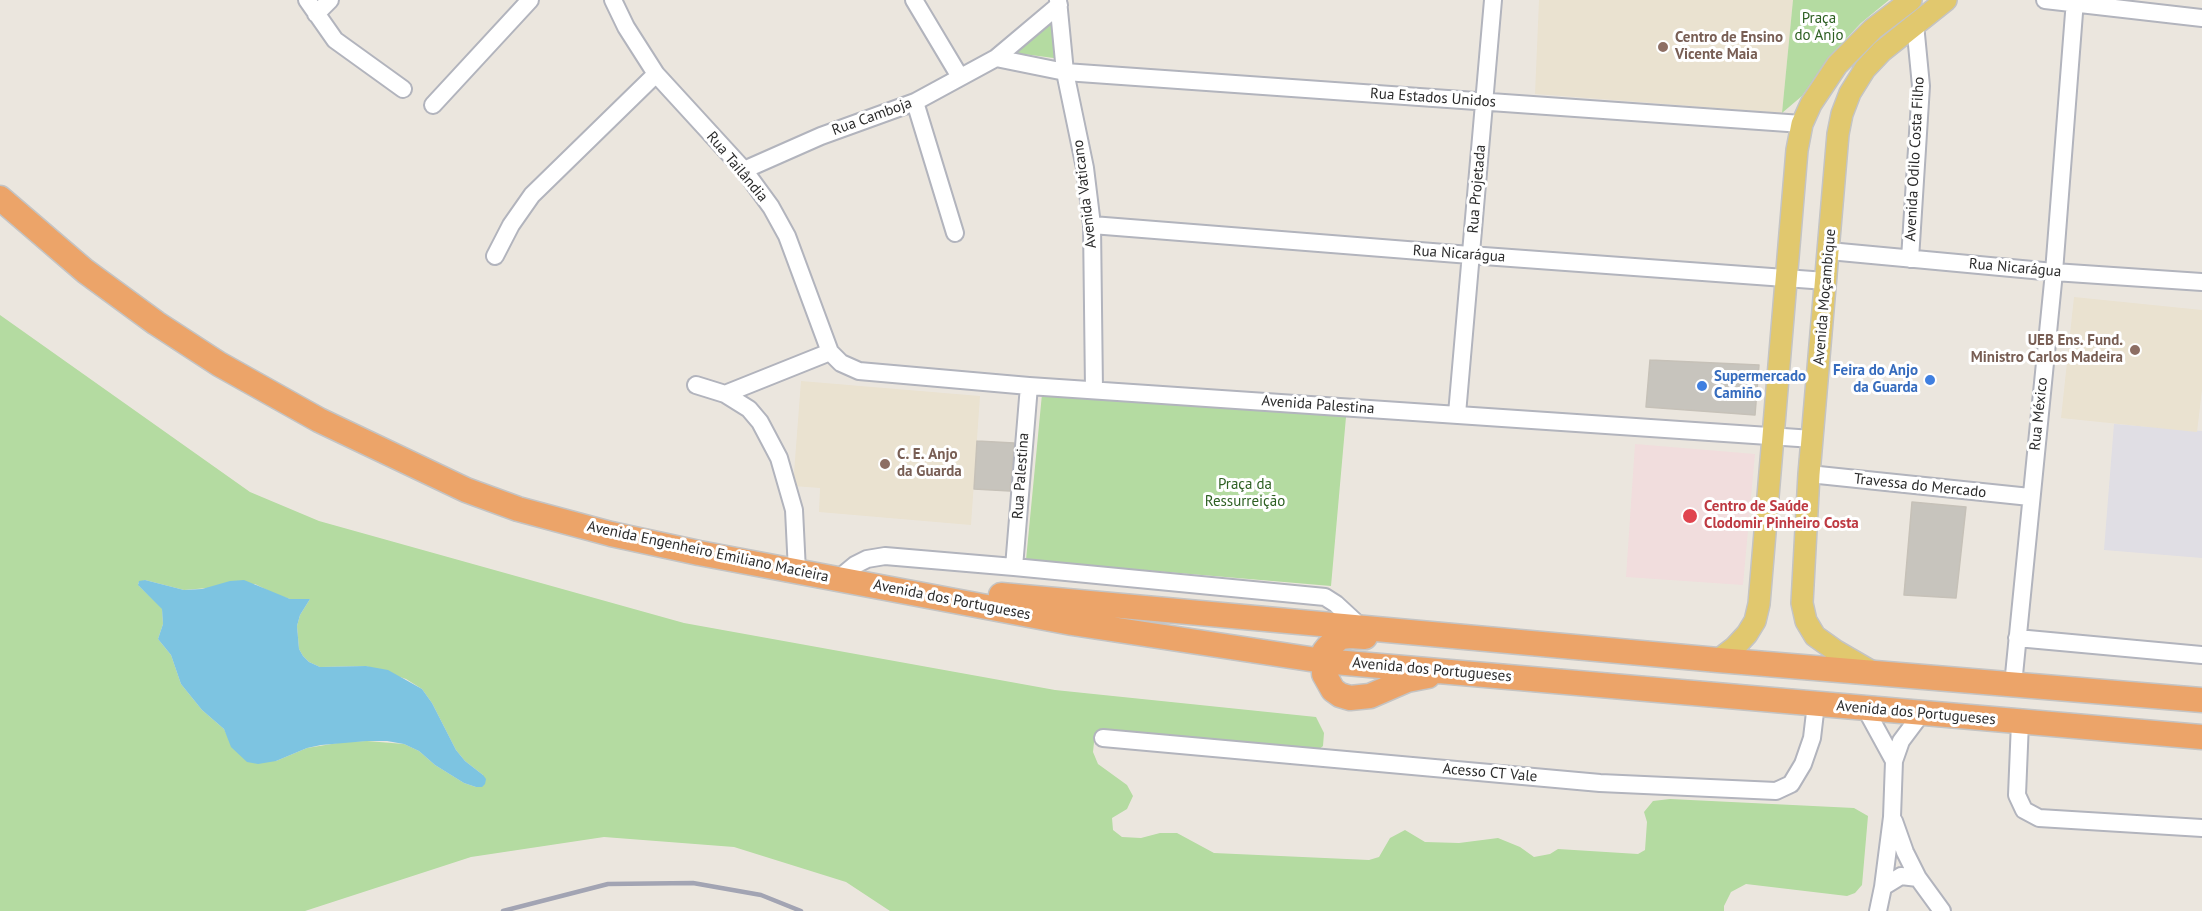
<!DOCTYPE html>
<html>
<head>
<meta charset="utf-8">
<style>
  body { margin:0 }
  canvas { display:block; background:#ebe6de }
</style>
</head>
<body>
<canvas width="2202" height="911"></canvas>
<script>
const ctx = document.querySelector('canvas').getContext('2d');
ctx.lineJoin = 'round';
function fillPath(path, color) {
  ctx.fillStyle = color;
  ctx.fill(path, 'evenodd');
}
function poly(rows) {
  const path = new Path2D();
  for (const r of rows) {
    path.moveTo(r[0], r[1]);
    for (let i = 2; i < r.length; i += 2) path.lineTo(r[i], r[i + 1]);
  }
  return path;
}
function stroke(path, color, width, dash) {
  ctx.strokeStyle = color;
  ctx.lineWidth = width;
  ctx.lineCap = dash ? 'butt' : 'round';
  ctx.setLineDash(dash || []);
  ctx.stroke(path);
}
function drawText(font, color, halo, rows, align = 'center') {
  ctx.font = font + ' "PT Sans",sans-serif';
  ctx.lineWidth = 6;
  ctx.setLineDash([]);
  ctx.textBaseline = 'middle';
  ctx.strokeStyle = halo;
  ctx.fillStyle = color;
  for (const [text, x, y, turn = 0] of rows) {
    ctx.save();
    ctx.translate(x, y);
    ctx.rotate((+turn || 0) * Math.PI / 180);
    ctx.textAlign = isNaN(turn) ? turn : align;
    if (halo) ctx.strokeText(text, 0, 0);
    ctx.fillText(text, 0, 0);
    ctx.restore();
  }
}
fillPath(poly([
  [2114,424,2202,431,2202,558,2104,550]
]), '#e0dee4');
fillPath(poly([
  [1539,0,1793,0,1782,113,1535,94],
  [2074,297,2202,310,2202,390,2197,432,2061,418],
  [801,381,980,396,971,525,819,512,820,488,793,486]
]), '#eae2d0');
fillPath(poly([
  [1635,444,1755,454,1743,585,1626,577]
]), '#f1dddd');
fillPath(poly([
  [1793,0,1889,0,1861,23,1831,55,1802,96,1782,113],
  [1057,18,1061,59,1016,53],
  [0,315,250,492,319,521,684,623,1055,690,1316,717,1324,733,1323,746,1317,751,1095,733,1093,752,1098,764,1127,785,1133,796,1127,809,1112,818,1113,830,1122,837,1141,838,1160,833,1177,833,1214,853,1369,860,1379,857,1390,838,1405,830,1425,842,1459,843,1498,838,1520,847,1534,857,1550,854,1558,849,1638,854,1645,850,1647,822,1644,812,1653,801,1670,799,1854,808,1868,816,1862,885,1855,893,1847,896,1746,884,1731,892,1724,906,1724,911,890,911,846,882,734,847,604,837,471,857,305,911,0,911],
  [145,580,184,590,255,584,277,595,290,599,310,599,300,615,297,626,299,649,303,656,309,662,320,667,366,666,406,679,422,689,432,703,456,750,465,761,483,775,476,787,464,783,435,765,419,751,404,744,367,741,344,742,307,748,276,761,228,737,224,729,202,710,181,684,171,655,158,639,163,624,162,608,139,586,138,583],
  [1042,394,1346,417,1331,586,1026,560]
]), '#b4dba1');
fillPath(poly([
  [145,580,184,590,202,589,230,581,244,580,290,599,310,599,300,615,297,626,299,649,303,656,309,662,320,667,366,666,388,670,422,689,432,703,456,750,465,761,483,775,486,779,485,784,482,787,476,787,464,783,435,765,419,751,404,744,387,741,367,741,321,745,307,748,276,761,258,764,247,762,231,747,224,729,202,710,181,684,171,655,158,639,163,624,162,609,138,585,139,581]
]), '#7dc4e1');
const building = poly([
  [1650,360,1759,365,1755,415,1646,407,1650,360],
  [977,441,1014,443,1010,491,974,489,977,441],
  [1912,502,1966,507,1956,598,1904,595,1912,502]
]);
fillPath(building, '#c7c4bd');
stroke(building, '#c6c1b8', 1.5);
const minor = poly([
  [307,0,335,40,403,89],
  [613,0,626,27,656,74,744,170,771,207,787,236,830,352,841,363,859,371,1029,386,1813,439],
  [914,0,960,77],
  [1058,0,1065,72,1085,168,1092,225,1094,390],
  [2045,0,2202,18],
  [316,14,330,0],
  [996,58,1065,72,1802,124],
  [915,102,955,233],
  [433,105,530,0],
  [744,170,821,136,915,102,996,58,1059,5],
  [1092,225,1470,255,1826,281],
  [1829,251,2054,272,2202,282],
  [495,256,511,225,532,195,656,74],
  [1910,259,1921,86,1915,24],
  [696,385,725,394,749,409,760,422,779,458,794,510,797,571],
  [725,394,830,352],
  [1457,414,1493,0],
  [1809,474,2030,497],
  [1014,567,1029,386],
  [838,579,855,565,867,559,885,556,1014,567,1325,597,1336,604,1362,628],
  [2017,638,2202,655],
  [2013,685,2054,272,2075,0],
  [1865,708,1894,761],
  [2020,722,2017,795,2024,810,2039,818,2202,828],
  [1103,738,1600,783,1776,791,1791,784,1803,764,1812,738,1816,704],
  [1894,821,1905,852,1918,878,1942,911],
  [1883,887,1901,876,1918,878],
  [1878,911,1883,887,1892,817,1894,761,1901,741,1922,713]
]);
const major = poly([
  [1718,660,1735,647,1747,634,1755,621,1759,604,1797,150,1802,124,1811,104,1837,65,1873,29,1911,0],
  [1874,673,1836,651,1815,636,1806,621,1802,603,1809,474,1838,134,1842,114,1850,93,1865,69,1882,51,1946,0]
]);
const highway = poly([
  [0,198,85,271,156,323,219,364,319,420,466,490,518,509,611,534,699,553,1072,623,1323,661,2202,737],
  [1001,595,1718,660,2202,700],
  [1365,637,1350,636,1341,637,1328,647,1324,652,1324,674,1333,690,1340,695,1350,698,1370,696,1407,680,1428,676]
]);
stroke(minor, '#b2b4bd', 20);
stroke(major, '#c4c4c4', 24);
stroke(highway, '#c4c4c4', 27);
stroke(minor, '#fff', 16);
stroke(major, '#e1c86e', 21);
stroke(highway, '#eca469', 24);
stroke(poly([
  [503,911,608,884,693,883,761,895,801,911]
]), '#a2a4b3', 4.5);
for (const [x, y, r, color] of [
  [1663,47,6,"#8d6e63"],
  [2135,350,6,"#8d6e63"],
  [1930,380,6,"#3f7fe0"],
  [1702,386,6,"#3f7fe0"],
  [885,464,6,"#8d6e63"],
  [1690,516,8,"#e0444e"]
]) {
  const dot = new Path2D();
  dot.arc(x, y, r, 0, 2 * Math.PI);
  ctx.fillStyle = color;
  ctx.fill(dot);
  stroke(dot, '#fff', 2);
}
drawText('15px', '#2e6023', '#fff', [
  ["Praça",1819,19],
  ["do Anjo",1819,36],
  ["Praça da",1245,485],
  ["Ressurreição",1245,502]
]);
drawText('bold 15px', '#785e54', '#fff', [
  ["Centro de Ensino",1675,38],
  ["Vicente Maia",1675,55],
  ["UEB Ens. Fund.",2123,341,"right"],
  ["Ministro Carlos Madeira",2123,358,"right"],
  ["C. E. Anjo",897,455],
  ["da Guarda",897,472]
], 'left');
drawText('15px', '#2b2b2b', '#fff', [
  ["Rua Estados Unidos",1433,98,4],
  ["Rua Camboja",872,117,-20],
  ["Avenida Odilo Costa Filho",1915,159,-87],
  ["Rua Tailândia",737,167,50],
  ["Rua Projetada",1477,189,-85],
  ["Avenida Vaticano",1085,194,-97],
  ["Rua Nicarágua",1459,254,4],
  ["Rua Nicarágua",2015,268,5],
  ["Avenida Moçambique",1825,297,-85],
  ["Avenida Palestina",1318,405,4],
  ["Rua México",2039,414,-84],
  ["Rua Palestina",1021,476,-86],
  ["Travessa do Mercado",1920,486,6],
  ["Avenida Engenheiro Emiliano Macieira",708,552,12],
  ["Avenida dos Portugueses",952,600,11],
  ["Avenida dos Portugueses",1432,670,5],
  ["Avenida dos Portugueses",1916,713,5],
  ["Acesso CT Vale",1490,773,5]
]);
drawText('bold 15px', '#366cbe', '#fff', [
  ["Feira do Anjo",1918,371],
  ["da Guarda",1918,388],
  ["Supermercado",1714,377,"left"],
  ["Camiño",1714,394,"left"]
], 'right');
drawText('bold 15px', '#be3a42', '#fff', [
  ["Centro de Saúde",1704,507],
  ["Clodomir Pinheiro Costa",1704,524]
], 'left');
</script>
</body>
</html>
